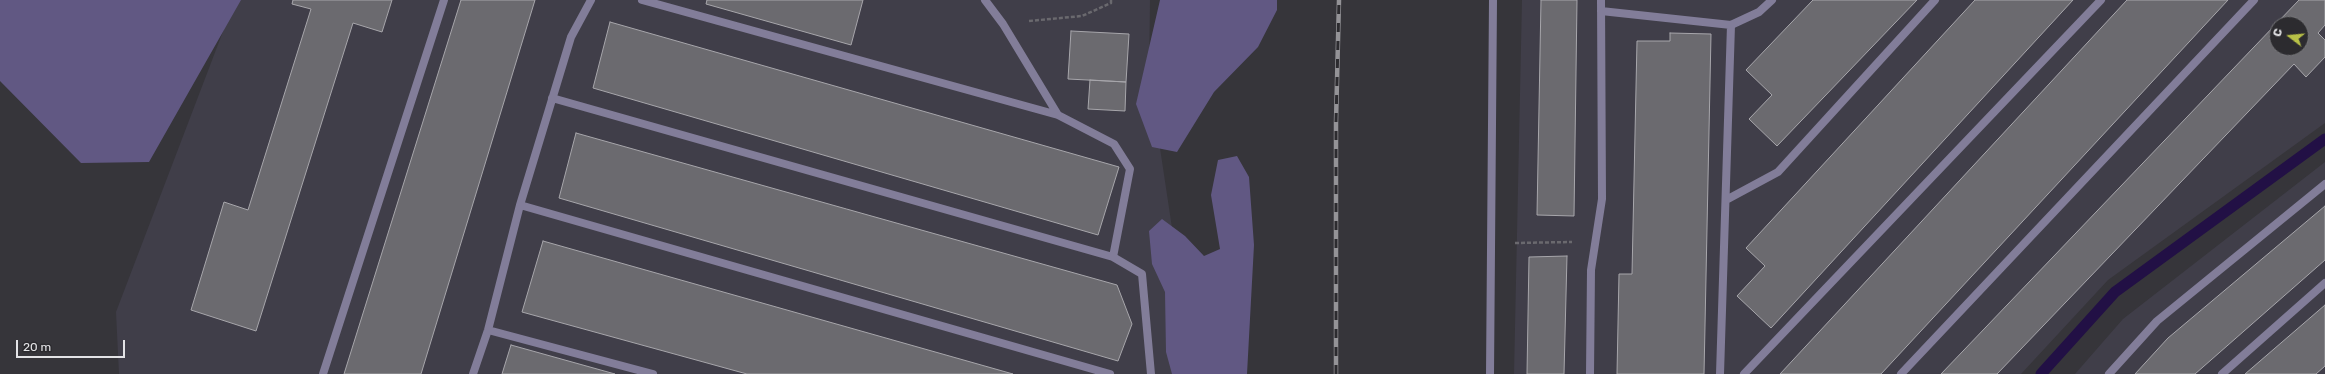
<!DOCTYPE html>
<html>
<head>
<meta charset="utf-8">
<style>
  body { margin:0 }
  #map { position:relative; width:2325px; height:374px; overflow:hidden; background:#36353a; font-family:Rubik,sans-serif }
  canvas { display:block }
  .north { position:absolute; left:2269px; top:16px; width:40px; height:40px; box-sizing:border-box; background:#2c2b2f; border:1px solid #757578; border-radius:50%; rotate:286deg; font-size:11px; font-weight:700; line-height:16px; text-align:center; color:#e3e3e6 }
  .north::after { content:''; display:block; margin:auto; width:14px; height:18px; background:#b8c147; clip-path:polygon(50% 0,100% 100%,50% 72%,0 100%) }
  .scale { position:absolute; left:16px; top:340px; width:109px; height:18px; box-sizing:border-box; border:2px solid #e3e3e6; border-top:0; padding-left:5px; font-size:12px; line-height:14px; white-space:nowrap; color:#e3e3e6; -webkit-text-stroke:3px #2c2b2f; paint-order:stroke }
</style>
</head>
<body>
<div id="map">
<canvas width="2325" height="374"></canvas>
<div class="north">С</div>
<div class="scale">20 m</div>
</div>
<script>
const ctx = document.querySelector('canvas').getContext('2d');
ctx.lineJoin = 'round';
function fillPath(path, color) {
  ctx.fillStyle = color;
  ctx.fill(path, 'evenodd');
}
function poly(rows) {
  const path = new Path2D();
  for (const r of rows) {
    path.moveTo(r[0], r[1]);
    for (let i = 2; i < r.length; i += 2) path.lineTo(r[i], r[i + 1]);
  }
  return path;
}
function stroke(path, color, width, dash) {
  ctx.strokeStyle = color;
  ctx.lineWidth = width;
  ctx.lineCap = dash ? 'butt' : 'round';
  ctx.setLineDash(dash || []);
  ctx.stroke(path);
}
fillPath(poly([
  [235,0,1150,0,1149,75,1194,374,119,374,116,312],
  [1522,0,2325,0,2325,123,2108,280,2021,374,1514,374],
  [2277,24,2301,24,2301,48,2277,48],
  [2325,162,2325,374,2075,374,2123,319]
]), '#403e49');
fillPath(poly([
  [0,0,241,0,149,162,81,163,0,81],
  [1160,0,1277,0,1277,10,1258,47,1214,92,1177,152,1152,147,1136,104],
  [1237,156,1249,177,1254,245,1247,374,1172,374,1166,352,1165,292,1152,264,1149,231,1162,219,1185,236,1204,256,1220,249,1211,195,1218,160]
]), '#615883');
stroke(poly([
  [2041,374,2115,292,2325,139]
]), '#221045', 11);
const building = poly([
  [293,0,392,0,382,32,353,23,256,331,191,310,224,202,248,210,311,9,292,4,293,0],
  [461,0,535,0,421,374,344,374,461,0],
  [707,0,863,0,851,45,706,4,707,0],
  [1541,0,1577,0,1574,216,1537,215,1541,0],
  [1813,0,1917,0,1777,146,1749,119,1772,95,1746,70,1813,0],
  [1975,0,2073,0,1771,328,1737,296,1765,266,1746,248,1975,0],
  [2127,0,2228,0,1881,374,1780,374,2127,0],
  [2299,0,2325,0,2325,25,2318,33,2325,40,2325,57,2306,77,2294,64,1997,374,1941,374,2299,0],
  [2277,24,2301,24,2301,48,2277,48,2277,24],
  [610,22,1119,167,1098,235,593,88,610,22],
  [1071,31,1129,34,1126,82,1068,79,1071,31],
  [1670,33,1711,34,1704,374,1617,374,1619,274,1632,274,1637,41,1670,41,1670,33],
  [1090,80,1126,82,1125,111,1088,109,1090,80],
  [576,133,1117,285,1132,324,1118,361,559,198,576,133],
  [2325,206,2325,260,2195,374,2135,374,2168,338,2325,206],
  [543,241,1013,374,747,374,522,312,543,241],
  [1567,256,1564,374,1527,374,1529,257,1567,256],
  [2325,305,2325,366,2316,374,2245,374,2325,305],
  [511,345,615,374,502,374,511,345]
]);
fillPath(building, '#6b6a6f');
stroke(building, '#a7a6ab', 1);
stroke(poly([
  [1029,21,1082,16,1111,3,1111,0],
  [1515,243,1572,242]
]), '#6a696e', 2.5, [4, 2]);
stroke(poly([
  [642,0,1058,115,1114,144,1130,169,1113,257,1142,274,1151,374],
  [985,0,1003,24,1058,115],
  [1601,11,1731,25,1720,374],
  [1731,25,1759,12,1772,0],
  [552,98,1113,257],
  [1726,200,1778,172,1935,0],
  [520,205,1110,374],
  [488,330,653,374],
  [323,374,444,0],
  [473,374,488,330,520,205,571,37,591,0],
  [1590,374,1591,270,1602,199,1601,0],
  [1744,374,2101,0],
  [1901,374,2254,0],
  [2109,374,2157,321,2325,184],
  [2222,374,2325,283]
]), '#827d99', 8);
stroke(poly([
  [1490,374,1493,0]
]), '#827d99', 8);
const rail = poly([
  [1336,374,1336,122,1339,0]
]);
stroke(rail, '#949397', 4.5);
stroke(rail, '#2c2b2f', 3, [9]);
</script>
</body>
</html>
